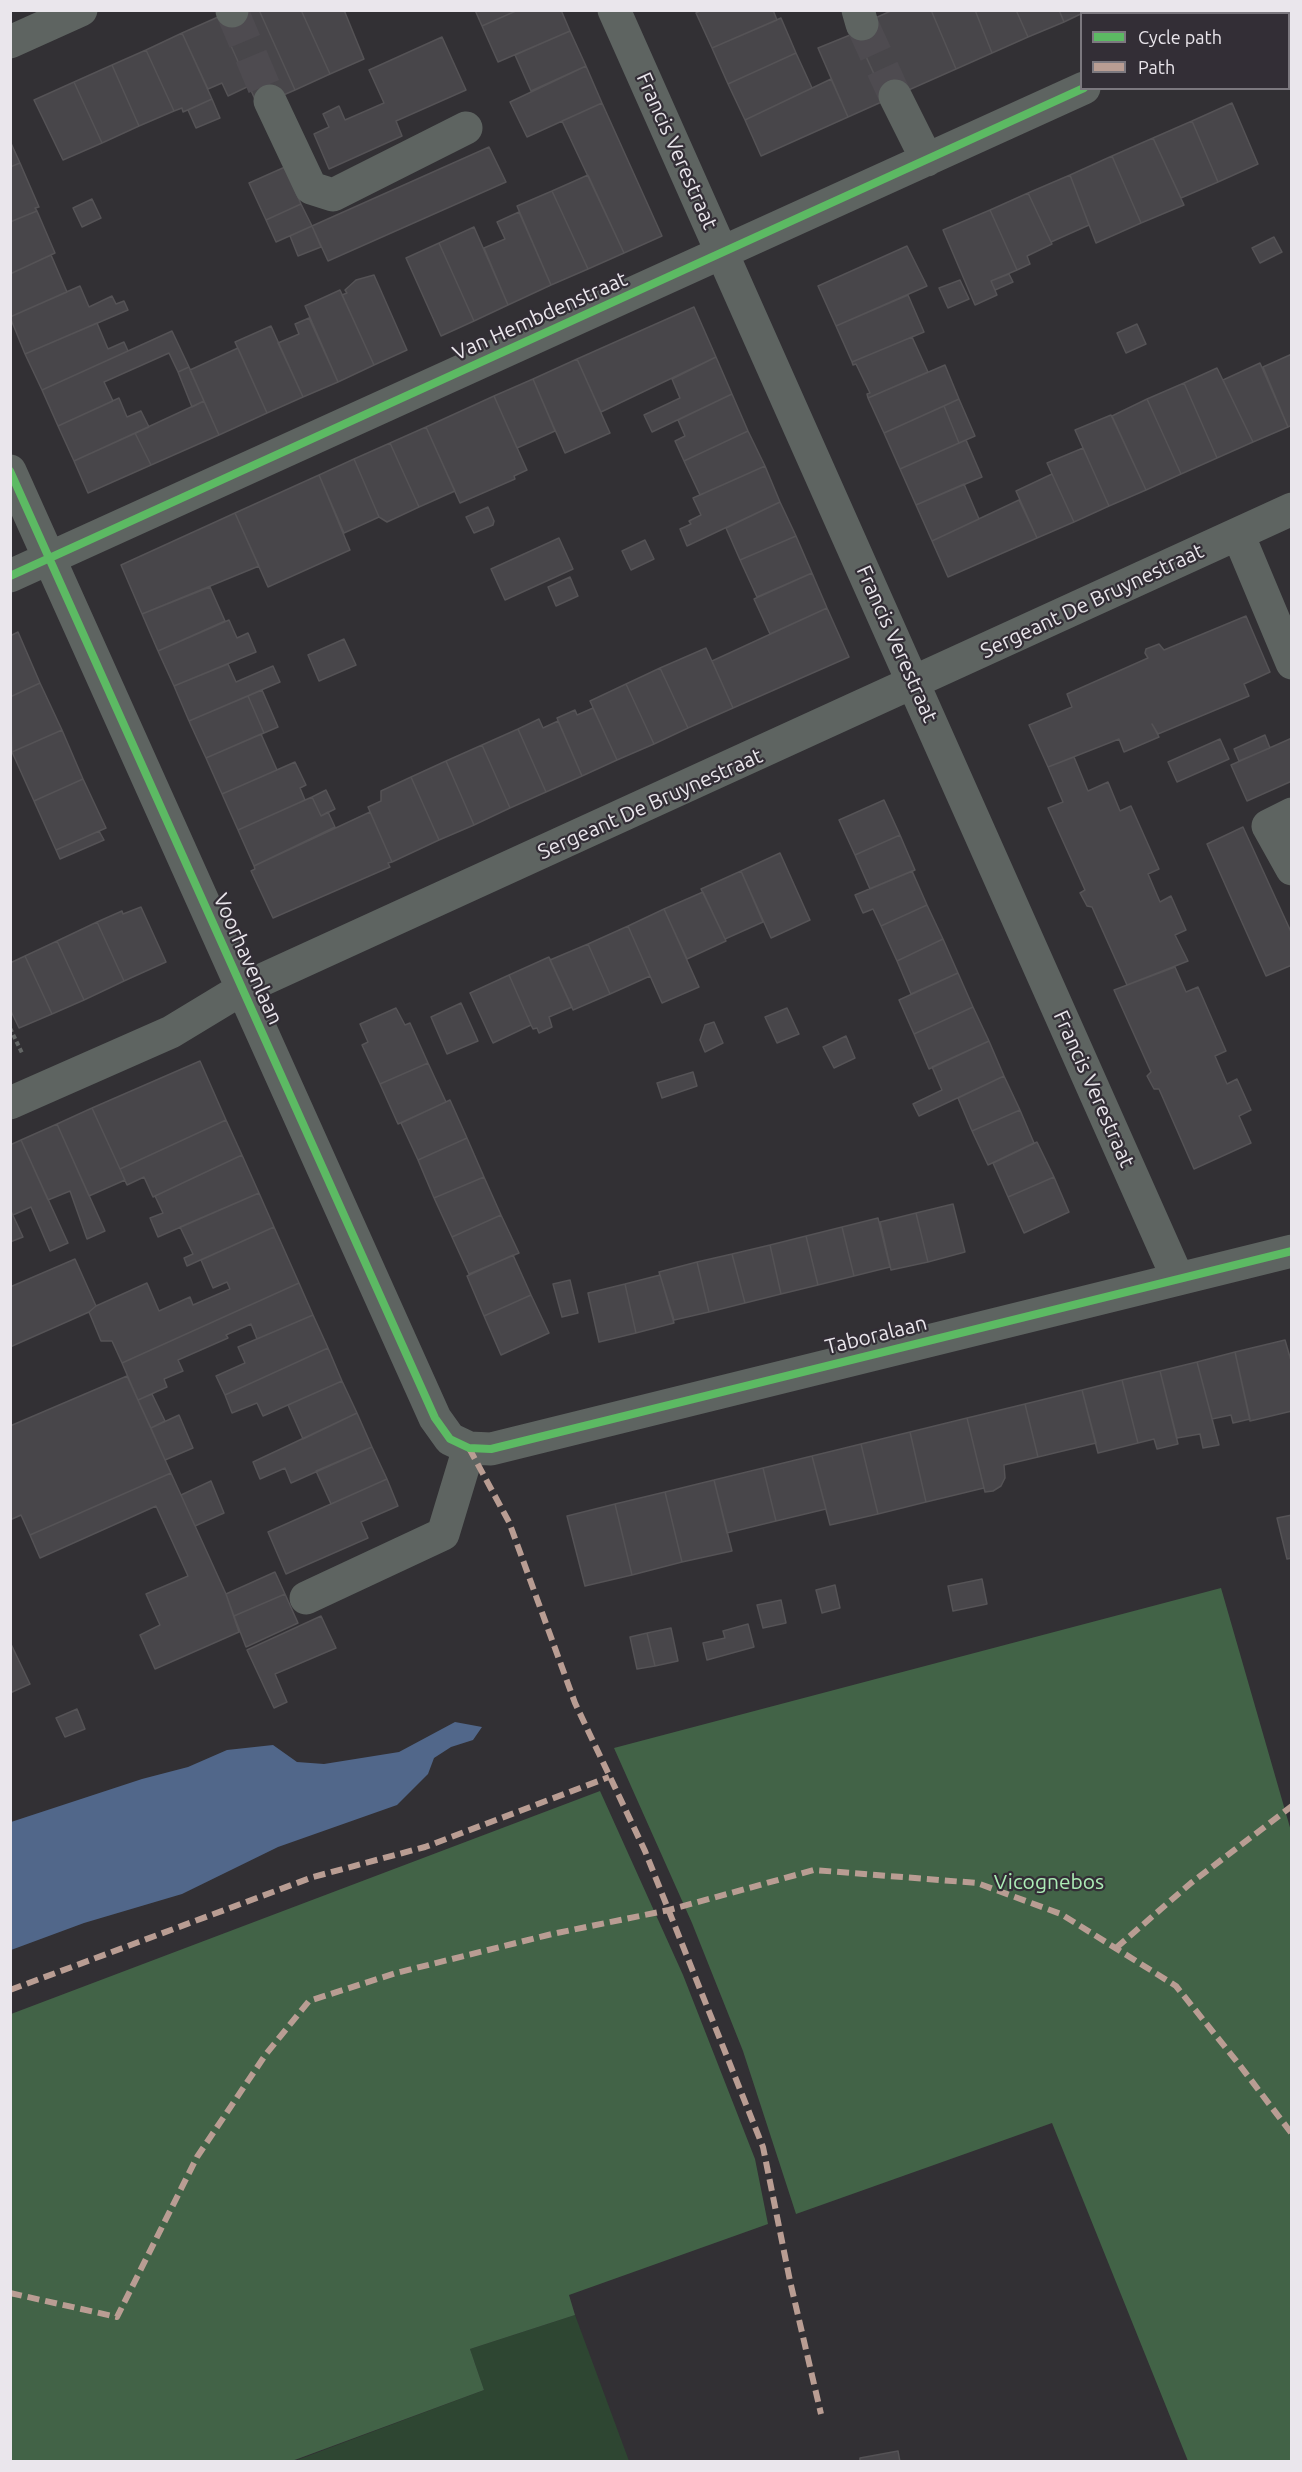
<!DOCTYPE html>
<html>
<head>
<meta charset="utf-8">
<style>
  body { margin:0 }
  #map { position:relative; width:1302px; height:2472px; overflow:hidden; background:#323034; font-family:Ubuntu,sans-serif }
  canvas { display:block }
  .frame { position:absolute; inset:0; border:12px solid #eae6ec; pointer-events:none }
  .legend { position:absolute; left:1080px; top:12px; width:210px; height:78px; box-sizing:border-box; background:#332e36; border:2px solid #7c787f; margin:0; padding:8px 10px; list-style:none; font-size:18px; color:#eae6ec }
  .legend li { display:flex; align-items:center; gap:12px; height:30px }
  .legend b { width:30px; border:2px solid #7c787f }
</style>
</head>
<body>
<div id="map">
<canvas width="1302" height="2472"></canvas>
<div class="frame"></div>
<ul class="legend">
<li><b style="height:8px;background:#5cba63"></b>Cycle path</li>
<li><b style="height:8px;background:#b99d93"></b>Path</li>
</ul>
</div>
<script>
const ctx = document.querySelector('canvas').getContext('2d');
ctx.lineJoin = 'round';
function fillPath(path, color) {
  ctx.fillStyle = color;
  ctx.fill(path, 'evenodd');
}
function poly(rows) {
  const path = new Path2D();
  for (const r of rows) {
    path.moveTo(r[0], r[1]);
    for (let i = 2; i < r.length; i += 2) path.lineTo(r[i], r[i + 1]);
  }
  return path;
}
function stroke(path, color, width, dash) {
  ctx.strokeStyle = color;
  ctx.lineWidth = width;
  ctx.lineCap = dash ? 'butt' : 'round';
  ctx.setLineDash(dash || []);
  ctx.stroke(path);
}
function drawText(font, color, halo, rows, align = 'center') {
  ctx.font = font + ' Ubuntu,sans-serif';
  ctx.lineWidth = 4.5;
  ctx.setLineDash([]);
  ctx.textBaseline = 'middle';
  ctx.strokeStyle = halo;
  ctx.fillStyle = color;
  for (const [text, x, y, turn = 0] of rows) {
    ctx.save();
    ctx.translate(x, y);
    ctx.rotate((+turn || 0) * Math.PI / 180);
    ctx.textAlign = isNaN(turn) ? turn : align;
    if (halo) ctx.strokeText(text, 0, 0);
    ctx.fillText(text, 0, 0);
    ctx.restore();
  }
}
fillPath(poly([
  [575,2315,629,2461,292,2462,484,2390,470,2349]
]), '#2e4632');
fillPath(poly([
  [1221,1588,1291,1831,1291,2461,1188,2461,1052,2123,796,2214,743,2051,692,1923,614,1748],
  [600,1791,683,1975,755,2159,768,2224,569,2295,575,2315,470,2349,484,2390,292,2461,11,2461,11,2014]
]), '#426347');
fillPath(poly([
  [455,1722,482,1727,473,1740,451,1747,434,1758,428,1774,397,1805,278,1847,182,1894,84,1923,11,1950,11,1822,142,1779,188,1767,227,1750,273,1745,297,1762,324,1764,399,1752]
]), '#51678a');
const building = poly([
  [233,10,259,10,295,90,258,106,218,17,233,10],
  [259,10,301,10,330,74,295,90,259,10],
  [301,10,344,10,364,59,330,74,301,10],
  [475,10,518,10,482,26,475,10],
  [518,10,561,10,570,31,498,62,482,26,518,10],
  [701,10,773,10,777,20,712,48,696,13,701,10],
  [893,10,931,10,956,69,886,100,853,28,893,10],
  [931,10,975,10,992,53,956,69,931,10],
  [975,10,1016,10,1028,37,992,53,975,10],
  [1016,10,1059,10,1064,22,1028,37,1016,10],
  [1059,10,1089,10,1064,22,1059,10],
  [218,17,249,86,228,96,222,83,208,89,182,33,218,17],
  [781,18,796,53,728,84,712,48,781,18],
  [570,31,586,66,531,91,515,55,570,31],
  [182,33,212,99,183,112,182,108,174,111,146,50,182,33],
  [855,33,886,100,848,117,818,48,855,33],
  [442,37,466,90,396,121,402,136,329,169,314,134,329,127,323,114,339,106,345,120,384,103,369,70,442,37],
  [146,50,174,111,139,126,112,65,146,50],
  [796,53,812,88,745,120,728,84,796,53],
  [112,65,139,126,102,143,74,82,112,65],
  [586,66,602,103,527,137,510,102,586,66],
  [831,79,848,117,761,156,745,120,831,79],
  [74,82,102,143,63,160,34,100,74,82],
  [212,99,220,118,196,128,188,110,212,99],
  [602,103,662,236,624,253,562,121,602,103],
  [1232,103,1258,164,1218,182,1192,121,1232,103],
  [1192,121,1218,182,1181,198,1153,138,1192,121],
  [1153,138,1184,205,1141,223,1112,156,1153,138],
  [10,141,20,163,10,167,10,141],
  [489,147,506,182,328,261,312,226,489,147],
  [1112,156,1141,223,1096,243,1070,175,1112,156],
  [20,163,39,207,35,208,37,211,10,222,10,167,20,163],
  [285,167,301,204,266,220,249,183,285,167],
  [588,175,624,253,588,269,552,191,588,175],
  [1070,175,1089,225,1051,242,1028,193,1070,175],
  [552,191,588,269,551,285,517,206,552,191],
  [1028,193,1052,244,1027,256,1030,264,1017,270,990,210,1028,193],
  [92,199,101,218,82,227,73,208,92,199],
  [301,204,312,226,276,242,266,220,301,204],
  [990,210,1017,270,991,281,997,295,975,305,943,230,990,210],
  [37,211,55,253,10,274,10,222,37,211],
  [519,212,551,285,508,305,484,248,505,239,497,222,519,212],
  [312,226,321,247,298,256,290,236,312,226],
  [474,227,508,305,474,321,439,243,474,227],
  [1274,237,1282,252,1260,263,1252,248,1274,237],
  [439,243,474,321,441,336,406,258,439,243],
  [907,246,927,286,836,326,818,286,907,246],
  [51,255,67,292,10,317,10,274,51,255],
  [1009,274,1013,282,995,290,991,281,1009,274],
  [374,275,407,350,374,365,342,295,347,293,345,290,356,280,374,275],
  [960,280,969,299,948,308,939,288,960,280],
  [80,286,89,307,112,296,116,304,124,301,128,310,25,354,10,317,80,286],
  [340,290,374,365,338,382,305,306,340,290],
  [908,295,924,332,852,362,836,326,908,295],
  [694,307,716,357,601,412,577,359,694,307],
  [309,318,338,382,303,397,278,343,299,334,295,324,309,318],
  [97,323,108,349,124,342,128,351,42,390,25,354,97,323],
  [1137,324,1146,344,1126,353,1117,333,1137,324],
  [271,326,303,397,267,413,235,342,271,326],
  [172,331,189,367,178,372,169,353,104,382,113,401,58,426,42,390,172,331],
  [912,337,928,372,868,398,867,394,870,393,856,364,853,365,852,362,912,337],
  [238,348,267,413,219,435,190,370,238,348],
  [1292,354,1292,425,1288,427,1263,367,1292,354],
  [716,357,732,394,652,432,644,415,680,398,672,379,716,357],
  [577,359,610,433,565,453,533,379,577,359],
  [1260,363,1288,427,1253,442,1223,380,1260,363],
  [945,365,959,399,884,433,868,398,945,365],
  [189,367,204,401,192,407,178,372,189,367],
  [1217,368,1253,442,1217,458,1184,383,1217,368],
  [533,379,555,431,517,448,494,396,533,379],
  [1184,383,1217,458,1181,474,1147,399,1184,383],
  [732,394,748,431,684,461,675,441,685,436,678,420,732,394],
  [494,396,527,470,514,476,515,479,460,503,426,427,494,396],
  [119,398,127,417,141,411,149,427,74,461,58,426,119,398],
  [959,399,975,436,959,443,944,406,959,399],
  [1147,399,1181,474,1146,490,1112,416,1147,399],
  [204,401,219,435,151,465,135,433,204,401],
  [944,406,959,443,900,469,884,433,944,406],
  [1111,415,1146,490,1109,506,1075,430,1111,415],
  [426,427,455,491,419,507,390,443,426,427],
  [748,431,765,466,700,495,684,461,748,431],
  [135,433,151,465,88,493,74,461,135,433],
  [966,440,982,477,916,505,900,469,966,440],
  [390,443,419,507,387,522,379,517,354,459,390,443],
  [1083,448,1109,506,1074,522,1047,463,1083,448],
  [354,459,379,517,344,533,319,475,354,459],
  [765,466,780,502,687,546,680,529,691,524,689,521,701,515,693,498,765,466],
  [1052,474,1074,522,1037,538,1016,491,1052,474],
  [319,475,350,550,268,587,235,513,319,475],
  [964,484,979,519,932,541,916,505,964,484],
  [1019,500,1037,538,948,577,932,541,1019,500],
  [780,502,796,536,740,560,726,528,780,502],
  [488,507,494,521,493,525,474,533,466,517,488,507],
  [235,513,259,566,142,614,121,565,235,513],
  [796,536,812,573,757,597,740,560,796,536],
  [559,538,573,569,505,600,491,569,559,538],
  [645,540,654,559,631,570,622,551,645,540],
  [812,573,827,608,770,634,754,599,812,573],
  [570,577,578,596,556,606,548,587,570,577],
  [210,587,225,621,158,651,142,614,210,587],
  [827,608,849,657,733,708,712,661,827,608],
  [1246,616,1270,672,1244,684,1249,696,1158,734,1152,724,1159,737,1124,752,1119,739,1048,767,1029,725,1072,707,1067,694,1148,658,1145,653,1146,649,1159,644,1164,650,1246,616],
  [229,620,237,638,248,633,256,652,174,686,158,651,229,620],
  [18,632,40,683,10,697,10,636,18,632],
  [344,639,356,665,319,681,308,655,344,639],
  [706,648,733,708,688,728,660,668,706,648],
  [228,664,236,682,273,666,280,682,189,721,174,686,228,664],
  [660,668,688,728,654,744,626,684,660,668],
  [40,683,62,730,12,752,10,697,40,683],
  [626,684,654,744,617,760,590,701,626,684],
  [262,690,278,727,264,733,248,696,262,690],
  [248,696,264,733,206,758,189,721,248,696],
  [593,708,617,760,582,776,557,718,575,710,577,715,593,708],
  [539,719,543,728,558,721,582,776,546,792,518,729,539,719],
  [518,729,546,792,510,808,482,745,518,729],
  [62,730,83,779,34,801,12,752,62,730],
  [261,734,277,770,222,794,206,758,261,734],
  [1265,735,1270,748,1239,761,1234,749,1265,735],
  [1292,738,1292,781,1247,801,1231,765,1292,738],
  [1220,739,1229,759,1177,782,1168,762,1220,739],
  [482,745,510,808,474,825,446,761,482,745],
  [1074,757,1088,791,1108,782,1120,811,1131,806,1159,869,1148,874,1160,902,1171,896,1186,930,1175,935,1188,961,1127,985,1092,907,1087,906,1080,893,1085,890,1048,808,1063,802,1048,767,1074,757],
  [446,761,474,825,439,840,411,777,446,761],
  [295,762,306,785,300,788,305,800,238,830,222,794,295,762],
  [411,777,439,840,392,862,368,807,381,801,381,791,411,777],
  [83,779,106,828,56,850,34,801,83,779],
  [326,790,335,809,321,816,312,797,326,790],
  [312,797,321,816,328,812,335,827,254,866,238,830,312,797],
  [884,800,900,835,855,855,839,820,884,800],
  [370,812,392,862,388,863,390,867,273,918,251,871,255,869,254,866,370,812],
  [1243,827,1292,934,1292,965,1266,976,1207,844,1243,827],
  [99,831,104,840,60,859,56,850,99,831],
  [900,835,915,870,870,889,855,855,900,835],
  [780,853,810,920,771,938,741,871,780,853],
  [741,871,763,922,725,939,701,889,741,871],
  [912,871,927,905,881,926,873,909,863,913,855,895,912,871],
  [703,892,726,941,687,959,664,909,703,892],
  [927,905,943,939,897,961,881,926,927,905],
  [141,907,166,962,124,981,97,922,122,911,123,914,141,907],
  [664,909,699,987,662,1003,628,926,664,909],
  [97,922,124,981,84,1000,57,941,97,922],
  [628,926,650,976,610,994,588,944,628,926],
  [943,939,958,973,911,994,897,961,943,939],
  [57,941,84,1000,52,1014,25,956,57,941],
  [588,944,610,994,573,1010,550,960,588,944],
  [25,956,52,1014,19,1028,10,1009,10,963,25,956],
  [549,957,572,1007,549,1017,552,1027,539,1033,537,1028,533,1029,531,1025,509,975,549,957],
  [1175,967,1186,992,1198,987,1226,1051,1215,1056,1227,1084,1237,1079,1251,1110,1239,1116,1251,1143,1194,1169,1159,1089,1154,1089,1147,1076,1151,1072,1114,990,1175,967],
  [958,973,973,1007,914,1034,899,1000,958,973],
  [509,975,531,1025,493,1043,470,993,509,975],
  [461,1003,478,1041,447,1054,431,1017,461,1003],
  [973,1007,989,1041,929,1069,914,1034,973,1007],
  [396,1008,405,1025,410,1023,428,1063,380,1084,362,1045,368,1042,360,1024,396,1008],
  [787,1008,799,1034,777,1043,765,1017,787,1008],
  [714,1022,723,1043,705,1052,700,1040,705,1025,714,1022],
  [846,1036,855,1058,834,1068,823,1047,846,1036],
  [989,1041,1004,1076,919,1116,913,1104,942,1090,932,1067,989,1041],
  [200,1061,226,1120,120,1169,92,1108,200,1061],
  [428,1063,446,1102,398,1124,380,1084,428,1063],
  [693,1072,697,1086,662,1098,657,1083,693,1072],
  [1004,1076,1020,1110,972,1131,958,1098,1004,1076],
  [450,1100,467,1138,418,1160,401,1123,450,1100],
  [92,1108,125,1180,89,1196,57,1124,92,1108],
  [1020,1110,1034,1143,988,1165,972,1131,1020,1110],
  [226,1120,242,1155,153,1197,144,1177,127,1185,120,1169,226,1120],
  [57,1124,105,1231,87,1239,70,1191,48,1200,21,1140,57,1124],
  [467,1138,484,1177,434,1198,418,1160,467,1138],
  [21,1140,68,1243,50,1251,31,1207,13,1215,10,1209,10,1145,21,1140],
  [1037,1142,1054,1177,1008,1197,993,1163,1037,1142],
  [242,1155,259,1193,158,1237,150,1218,163,1213,155,1196,242,1155],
  [484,1177,501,1215,452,1237,434,1198,484,1177],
  [1054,1177,1069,1212,1024,1233,1008,1197,1054,1177],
  [259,1193,274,1227,187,1266,184,1258,193,1254,180,1227,259,1193],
  [953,1204,965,1252,928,1262,916,1213,953,1204],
  [10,1209,23,1237,10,1242,10,1209],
  [916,1213,928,1262,891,1270,880,1222,916,1213],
  [501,1215,519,1253,469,1274,452,1237,501,1215],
  [878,1218,890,1267,854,1276,842,1227,878,1218],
  [274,1227,299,1283,122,1363,112,1341,101,1341,89,1312,96,1306,147,1283,159,1311,190,1297,193,1305,230,1289,227,1282,213,1288,201,1260,274,1227],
  [842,1227,854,1276,818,1285,806,1236,842,1227],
  [806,1236,818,1285,781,1294,770,1245,806,1236],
  [770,1245,781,1294,745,1303,732,1254,770,1245],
  [732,1254,745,1303,709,1312,697,1262,732,1254],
  [513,1255,531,1295,484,1316,467,1276,513,1255],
  [75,1259,96,1306,89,1312,10,1347,10,1287,75,1259],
  [697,1262,709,1312,674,1320,659,1272,697,1262],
  [660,1275,674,1323,636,1333,625,1284,660,1275],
  [570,1280,578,1313,562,1317,553,1284,570,1280],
  [299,1283,313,1315,257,1339,251,1324,226,1335,228,1338,178,1360,183,1371,164,1379,167,1387,138,1400,122,1363,299,1283],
  [625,1284,636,1333,599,1342,588,1293,625,1284],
  [531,1295,549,1333,501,1355,484,1316,531,1295],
  [313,1315,328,1348,225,1395,216,1376,245,1363,238,1347,313,1315],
  [1285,1340,1292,1364,1292,1411,1250,1421,1235,1352,1285,1340],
  [328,1348,342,1381,263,1416,257,1403,232,1413,225,1395,328,1348],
  [1235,1352,1250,1419,1233,1423,1231,1415,1212,1419,1197,1362,1235,1352],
  [1197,1362,1219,1445,1203,1448,1200,1434,1177,1438,1160,1371,1197,1362],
  [1160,1371,1178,1444,1157,1449,1154,1439,1138,1443,1122,1380,1160,1371],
  [127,1376,171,1473,30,1535,21,1515,10,1520,10,1426,127,1376],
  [1122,1380,1138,1443,1098,1453,1082,1390,1122,1380],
  [342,1381,357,1413,303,1439,288,1405,342,1381],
  [1082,1390,1096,1443,1038,1457,1025,1404,1082,1390],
  [152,1394,165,1421,151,1428,138,1400,152,1394],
  [1025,1404,1038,1457,1004,1465,1005,1478,1001,1486,993,1491,985,1492,967,1418,1025,1404],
  [357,1413,372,1447,291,1483,285,1468,260,1479,253,1462,357,1413],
  [179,1415,193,1448,165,1460,151,1428,179,1415],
  [967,1418,984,1488,926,1502,910,1432,967,1418],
  [910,1432,926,1502,878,1514,861,1444,910,1432],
  [861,1444,878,1514,830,1525,812,1456,861,1444],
  [372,1447,387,1479,331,1504,316,1471,372,1447],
  [812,1456,826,1509,776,1521,763,1468,812,1456],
  [763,1468,776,1521,727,1533,714,1480,763,1468],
  [171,1473,226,1594,239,1632,155,1669,140,1635,160,1625,146,1594,188,1576,156,1506,40,1558,30,1535,171,1473],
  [387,1479,398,1506,361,1522,368,1538,286,1574,268,1532,387,1479],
  [714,1480,732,1551,682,1562,665,1492,714,1480],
  [211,1481,224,1513,195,1526,181,1495,211,1481],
  [665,1492,682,1562,632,1575,615,1504,665,1492],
  [615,1504,632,1575,585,1586,567,1516,615,1504],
  [1292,1515,1292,1558,1287,1559,1277,1518,1292,1515],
  [275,1572,285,1594,234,1616,226,1594,275,1572],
  [982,1579,987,1604,953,1611,948,1586,982,1579],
  [835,1585,840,1608,822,1613,816,1590,835,1585],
  [285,1594,298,1623,246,1647,234,1616,285,1594],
  [781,1600,786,1623,763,1628,757,1605,781,1600],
  [321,1616,336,1648,275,1674,287,1702,274,1708,247,1650,321,1616],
  [748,1624,754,1647,707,1660,703,1643,725,1638,723,1631,748,1624],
  [671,1628,678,1661,655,1666,647,1633,671,1628],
  [647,1633,655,1666,637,1669,630,1637,647,1633],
  [10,1642,30,1684,10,1693,10,1642],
  [77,1709,85,1729,65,1737,56,1718,77,1709],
  [898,2451,900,2462,860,2462,860,2458,898,2451]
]);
fillPath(building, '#48464a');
stroke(building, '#555356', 1.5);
stroke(poly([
  [232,11,270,101],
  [862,24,895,96]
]), '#4e4b50', 33, [33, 16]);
stroke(poly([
  [10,1028,23,1055]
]), '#636665', 4, [4.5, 3]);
stroke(poly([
  [232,10,232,11],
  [614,10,1178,1279],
  [858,10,862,24],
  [1250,14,1257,10],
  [10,42,81,10],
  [895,96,927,160],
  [270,101,311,188,333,195,466,128],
  [10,471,435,1418,450,1439,469,1448,491,1449,1292,1251],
  [1238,534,1292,663],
  [10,576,1084,88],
  [1292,814,1268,826,1292,869],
  [10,1103,171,1032,242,989,1292,509],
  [306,1598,443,1534,469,1448]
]), '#5e6461', 33);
stroke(poly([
  [469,1448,509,1522,575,1703,645,1851,763,2147,790,2281,821,2414],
  [1116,1948,1191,1883,1292,1806],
  [10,1990,313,1877,425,1847,609,1777],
  [10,2293,117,2317,197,2157,266,2054,309,2001,396,1973,552,1934,669,1910,814,1870,977,1883,1061,1914,1176,1986,1238,2063,1292,2134]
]), '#b99d93', 6, [12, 6]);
stroke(poly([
  [10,471,435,1418,450,1439,469,1448,491,1449,1292,1251],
  [10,576,1084,88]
]), '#5cba63', 8);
drawText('21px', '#eae6ec', '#332e36', [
  ["Francis Verestraat",677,151,66],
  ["Van Hembdenstraat",540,316,-24],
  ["Sergeant De Bruynestraat",1092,601,-25],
  ["Francis Verestraat",897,644,66],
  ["Sergeant De Bruynestraat",650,804,-24],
  ["Voorhavenlaan",248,959,66],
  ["Francis Verestraat",1094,1089,66],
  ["Taboralaan",876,1335,-14]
]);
drawText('21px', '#acecb6', '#332e36', [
  ["Vicognebos",1049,1882]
]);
</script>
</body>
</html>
